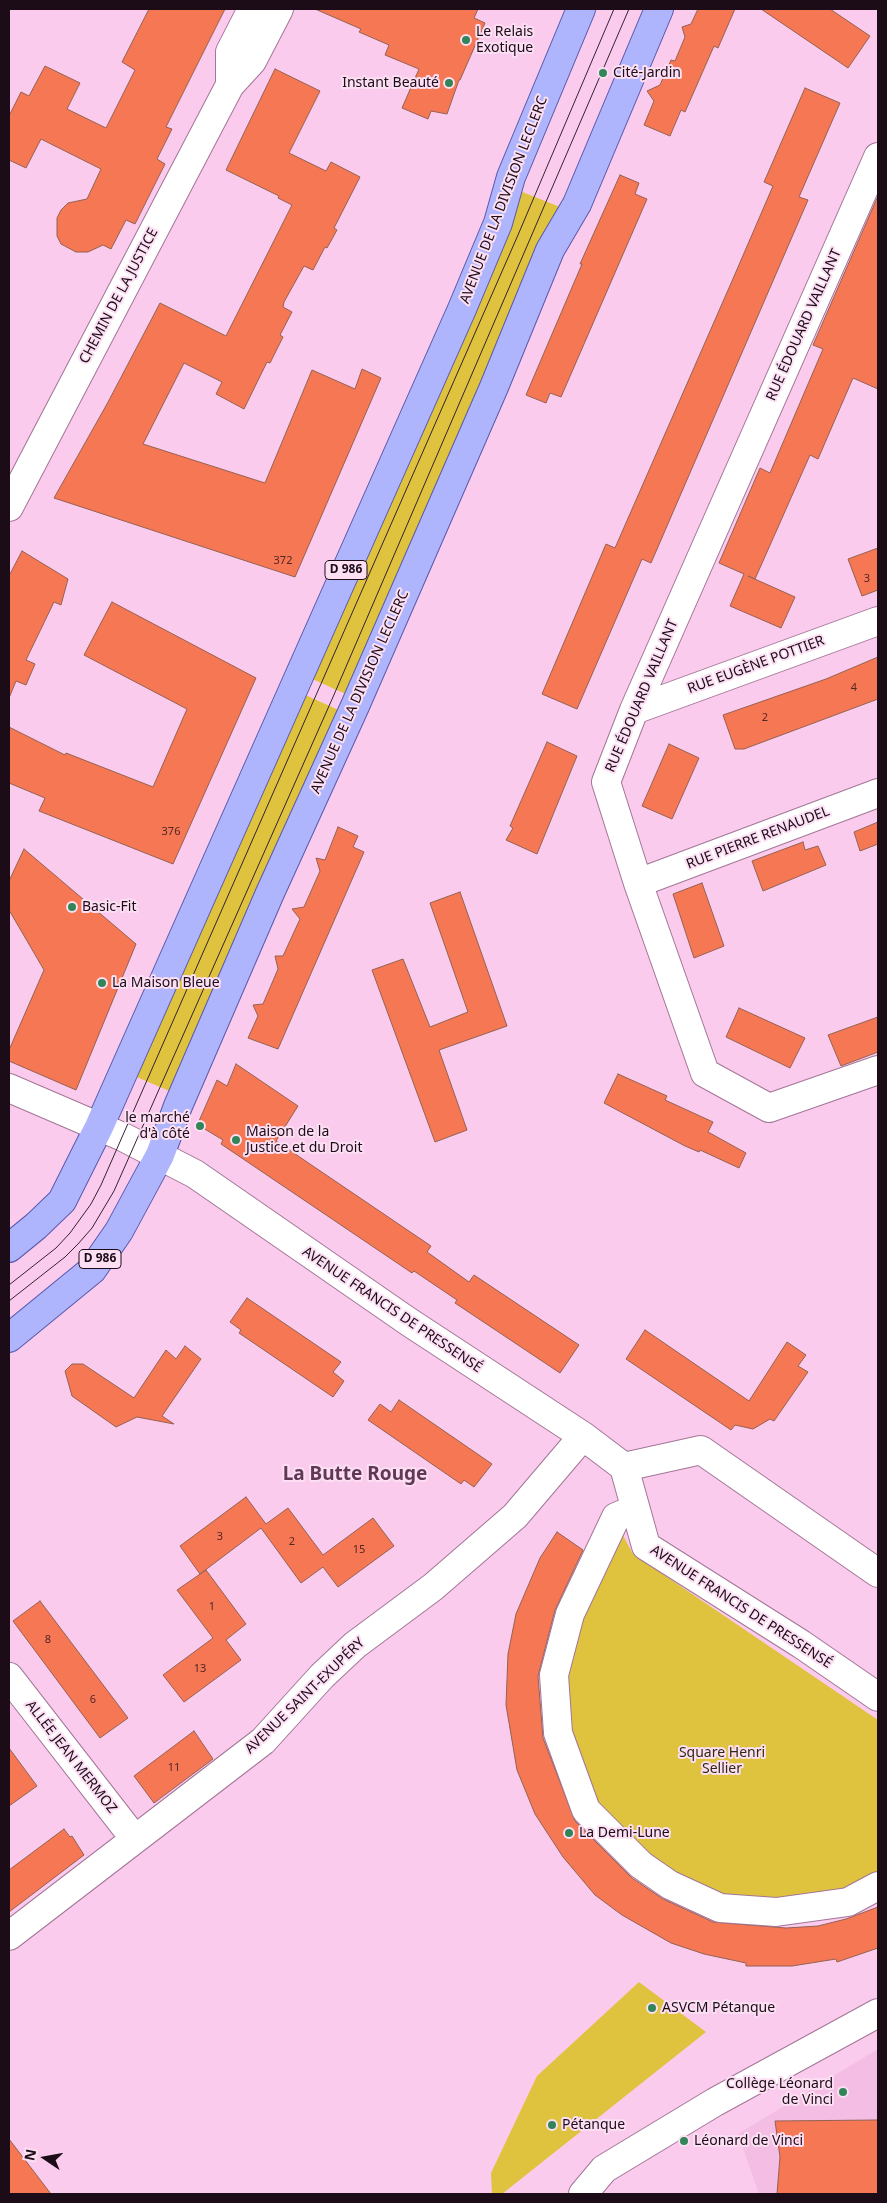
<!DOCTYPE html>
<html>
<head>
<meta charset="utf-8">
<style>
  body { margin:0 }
  #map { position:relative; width:887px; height:2203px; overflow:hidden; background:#fbcbed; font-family:"Noto Sans",sans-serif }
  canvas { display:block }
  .frame { position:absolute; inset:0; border:10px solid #1c0c18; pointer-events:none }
  .north { position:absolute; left:20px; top:2133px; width:50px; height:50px; -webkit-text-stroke:4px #fcdff3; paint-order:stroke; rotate:282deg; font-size:14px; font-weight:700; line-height:20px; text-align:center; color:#1c0c18 }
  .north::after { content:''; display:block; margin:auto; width:18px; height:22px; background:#1c0c18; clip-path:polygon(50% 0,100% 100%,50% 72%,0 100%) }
</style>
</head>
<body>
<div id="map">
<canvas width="887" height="2203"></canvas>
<div class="frame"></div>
<div class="north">N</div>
</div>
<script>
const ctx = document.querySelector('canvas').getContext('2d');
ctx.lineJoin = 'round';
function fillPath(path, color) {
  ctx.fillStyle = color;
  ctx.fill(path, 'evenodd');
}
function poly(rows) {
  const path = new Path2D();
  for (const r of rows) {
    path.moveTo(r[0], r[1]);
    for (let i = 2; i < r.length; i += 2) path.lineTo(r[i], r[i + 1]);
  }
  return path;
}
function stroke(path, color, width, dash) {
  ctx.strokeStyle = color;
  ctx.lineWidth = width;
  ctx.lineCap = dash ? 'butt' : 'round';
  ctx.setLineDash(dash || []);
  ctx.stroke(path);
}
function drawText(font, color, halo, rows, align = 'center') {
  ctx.font = font + ' "Noto Sans",sans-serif';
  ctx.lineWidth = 4;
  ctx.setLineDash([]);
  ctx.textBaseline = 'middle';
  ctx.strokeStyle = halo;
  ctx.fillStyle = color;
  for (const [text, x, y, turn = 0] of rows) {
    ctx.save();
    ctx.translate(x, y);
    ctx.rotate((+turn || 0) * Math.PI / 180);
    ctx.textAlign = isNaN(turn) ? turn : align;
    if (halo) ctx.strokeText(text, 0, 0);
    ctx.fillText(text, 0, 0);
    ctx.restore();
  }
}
fillPath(poly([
  [878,2049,878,2194,759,2194,738,2134]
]), '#f3bde4');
fillPath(poly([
  [515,189,565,209,350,696,308,677],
  [301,693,343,712,174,1093,132,1075],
  [618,1526,633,1554,878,1720,878,1879,834,1899,766,1902,705,1892,646,1858,596,1806,565,1729,566,1661],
  [639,1982,706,2032,502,2194,492,2194,491,2173,537,2076]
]), '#dfc23e');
const building = poly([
  [149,9,225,9,166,127,172,129,157,159,165,164,135,224,126,220,111,249,103,245,88,252,76,252,61,244,57,236,57,218,61,210,68,203,87,199,101,169,41,139,26,168,9,160,9,116,21,92,29,96,45,66,80,83,67,109,106,128,135,70,122,62,149,9],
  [315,9,478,9,474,18,485,23,460,80,459,80,447,114,431,111,428,119,402,108,419,69,385,55,389,45,359,32,361,29,315,9],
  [698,9,735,9,718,48,714,46,685,112,681,110,670,136,644,125,654,101,647,91,660,85,671,60,675,61,685,37,682,27,691,24,698,9],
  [761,9,830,9,870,36,848,68,761,9],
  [275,69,320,91,289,153,326,171,331,162,360,177,334,228,337,230,327,248,325,247,313,270,304,266,284,302,283,307,292,312,280,335,283,337,270,363,267,362,244,409,216,394,222,382,184,363,143,444,265,483,312,370,355,389,362,369,381,378,295,577,54,498,107,404,160,303,226,336,292,205,278,198,279,196,226,170,275,69],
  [805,88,840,103,799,197,808,200,651,563,642,559,577,709,542,694,606,544,615,548,732,281,773,186,764,182,805,88],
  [620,175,639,183,635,194,647,199,561,397,550,393,546,403,526,395,582,264,580,264,620,175],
  [878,196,878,389,853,378,818,459,810,455,755,579,748,576,795,597,781,628,730,606,744,574,719,563,760,468,770,473,823,349,813,345,878,196],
  [878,548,878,590,862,596,848,559,878,548],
  [22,551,68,579,61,605,54,602,26,660,35,664,26,685,16,681,9,698,9,576,22,551],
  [112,602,256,678,173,864,39,811,45,798,9,783,9,727,65,755,66,753,153,787,187,709,84,655,112,602],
  [878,657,878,699,744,749,735,749,723,715,826,679,878,657],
  [547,742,577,756,537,854,506,840,513,828,510,826,547,742],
  [669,744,699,758,672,819,642,806,669,744],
  [878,822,878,844,860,851,854,832,878,822],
  [338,827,358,836,353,847,364,852,278,1049,248,1038,258,1016,253,1005,263,1004,278,969,275,956,283,956,300,919,292,909,304,907,320,871,316,858,325,860,338,827],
  [803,842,805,850,818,846,826,865,763,891,752,861,803,842],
  [24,849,136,944,76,1090,9,1061,9,1050,44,970,9,910,9,881,24,849],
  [702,883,724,946,694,958,673,894,702,883],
  [460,892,507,1026,439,1050,467,1130,435,1142,372,970,403,959,430,1027,468,1012,430,903,460,892],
  [739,1008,805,1038,790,1068,726,1037,739,1008],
  [878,1017,878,1052,841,1066,828,1035,878,1017],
  [236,1064,298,1106,276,1141,431,1246,427,1252,469,1282,474,1275,579,1345,560,1373,455,1303,457,1300,414,1271,412,1273,221,1144,223,1140,203,1128,199,1121,217,1080,227,1086,236,1064],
  [618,1074,667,1096,665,1100,713,1122,708,1132,746,1153,739,1168,700,1150,699,1152,685,1146,604,1103,618,1074],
  [247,1298,341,1362,333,1372,344,1381,333,1397,239,1333,241,1330,230,1322,247,1298],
  [645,1330,749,1401,787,1342,806,1355,798,1366,808,1372,774,1421,770,1419,753,1429,735,1425,731,1430,626,1359,645,1330],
  [185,1346,201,1359,162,1416,174,1424,137,1417,116,1427,72,1396,65,1371,72,1364,83,1364,134,1398,166,1350,176,1359,185,1346],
  [399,1400,492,1464,474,1487,464,1480,461,1484,368,1420,380,1404,391,1412,399,1400],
  [246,1497,266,1524,288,1508,323,1555,373,1518,394,1546,338,1587,323,1567,301,1583,261,1528,200,1574,180,1546,246,1497],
  [557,1532,583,1550,555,1610,538,1676,543,1738,575,1821,632,1878,663,1899,713,1922,786,1928,818,1926,846,1919,878,1907,878,1948,837,1962,836,1959,792,1966,746,1966,746,1963,704,1954,671,1943,622,1915,595,1895,563,1857,535,1814,517,1770,506,1705,508,1654,516,1614,540,1558,557,1532],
  [206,1570,246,1624,226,1640,241,1660,184,1702,163,1675,213,1638,177,1590,206,1570],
  [40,1601,128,1718,100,1738,13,1621,40,1601],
  [194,1731,213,1759,154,1803,134,1776,194,1731],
  [9,1748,37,1786,9,1806,9,1748],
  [64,1829,70,1837,72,1836,84,1855,9,1912,9,1870,64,1829],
  [878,2120,878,2194,777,2194,780,2157,775,2121,878,2120],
  [9,2139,51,2194,9,2194,9,2139]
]);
fillPath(building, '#f57754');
stroke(building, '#946153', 1);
const minor = poly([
  [230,85,230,52,252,9],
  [878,157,634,710,606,782,638,883,705,1073,769,1108,878,1070],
  [9,507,230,85,252,61,279,9],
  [634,710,878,621],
  [638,883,878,793],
  [9,1088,123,1137,195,1174,409,1322,583,1436,624,1467,646,1546,801,1644,878,1697],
  [624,1467,701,1450,878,1573],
  [635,1509,616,1517,570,1614,554,1675,558,1733,586,1810,641,1865,670,1885,720,1908,776,1912,848,1902,878,1886],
  [9,1677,134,1838],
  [9,1936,263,1741,322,1676,355,1645,433,1587,515,1516,583,1436],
  [583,2194,604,2169,715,2102,878,2013]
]);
const major = poly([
  [9,1248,36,1226,62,1201,99,1127,462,309,498,223,511,177,581,9],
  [9,1338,92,1270,119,1231,160,1155,178,1106,270,893,355,706,494,387,550,250,577,204,659,9]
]);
stroke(minor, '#a27696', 30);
stroke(major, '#5859ab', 30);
stroke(minor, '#fff', 28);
stroke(major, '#aeb5fc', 28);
stroke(poly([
  [9,1285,56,1248,70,1233,91,1204,101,1185,518,235,614,9],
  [9,1301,65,1257,78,1244,92,1228,114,1191,333,697,629,9]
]), '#352230', 1);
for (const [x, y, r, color] of [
  [466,40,5,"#318558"],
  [603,73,5,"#318558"],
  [449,83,5,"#318558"],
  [72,907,5,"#318558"],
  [102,983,5,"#318558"],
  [200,1126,5,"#318558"],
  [236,1140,5,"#318558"],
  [569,1833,5,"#318558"],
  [652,2008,5,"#318558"],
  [843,2092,5,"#318558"],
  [552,2125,5,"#318558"],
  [684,2141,5,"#318558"]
]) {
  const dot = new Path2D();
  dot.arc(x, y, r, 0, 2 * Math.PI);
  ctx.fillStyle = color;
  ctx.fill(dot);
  stroke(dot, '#fcdff3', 2);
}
drawText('11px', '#522727', null, [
  ["372",283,561],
  ["3",867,579],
  ["4",854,688],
  ["2",765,718],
  ["376",171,832],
  ["3",220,1537],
  ["2",292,1542],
  ["15",359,1550],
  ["1",212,1607],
  ["8",48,1640],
  ["13",200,1669],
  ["6",93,1700],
  ["11",174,1768]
]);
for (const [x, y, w] of [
  [346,570,42],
  [100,1259,42]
]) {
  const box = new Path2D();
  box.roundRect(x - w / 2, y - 9.5, w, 19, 4);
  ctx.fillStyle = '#fcdff3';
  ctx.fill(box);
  stroke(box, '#1c0c18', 1);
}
drawText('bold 12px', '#1c0c18', null, [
  ["D 986",346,570],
  ["D 986",100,1259]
]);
drawText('14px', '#1c0c18', '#fcdff3', [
  ["Le Relais",476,32],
  ["Exotique",476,48],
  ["Cité-Jardin",613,73],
  ["Instant Beauté",439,83,"right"],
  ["Basic-Fit",82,907],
  ["La Maison Bleue",112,983],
  ["le marché",190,1118,"right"],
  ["d'à côté",190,1134,"right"],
  ["Maison de la",246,1132],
  ["Justice et du Droit",246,1148],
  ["La Demi-Lune",579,1833],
  ["ASVCM Pétanque",662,2008],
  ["Collège Léonard",833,2084,"right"],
  ["de Vinci",833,2100,"right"],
  ["Pétanque",562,2125],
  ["Léonard de Vinci",694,2141]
], 'left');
drawText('14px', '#1c0c18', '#fcdff3', [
  ["AVENUE DE LA DIVISION LECLERC",504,200,-69],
  ["CHEMIN DE LA JUSTICE",119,296,-62],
  ["RUE ÉDOUARD VAILLANT",804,325,-66],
  ["RUE EUGÈNE POTTIER",756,665,-20],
  ["AVENUE DE LA DIVISION LECLERC",360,692,-66],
  ["RUE ÉDOUARD VAILLANT",642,696,-67],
  ["RUE PIERRE RENAUDEL",758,838,-21],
  ["AVENUE FRANCIS DE PRESSENSÉ",392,1310,34],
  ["AVENUE FRANCIS DE PRESSENSÉ",741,1607,33],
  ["AVENUE SAINT-EXUPÉRY",305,1696,-44],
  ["ALLÉE JEAN MERMOZ",71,1757,52]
]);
drawText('14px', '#2f2a12', '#fcdff3', [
  ["Square Henri",722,1753],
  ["Sellier",722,1769]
]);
drawText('bold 19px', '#613957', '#fcdff3', [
  ["La Butte Rouge",355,1475]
]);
</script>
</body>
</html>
